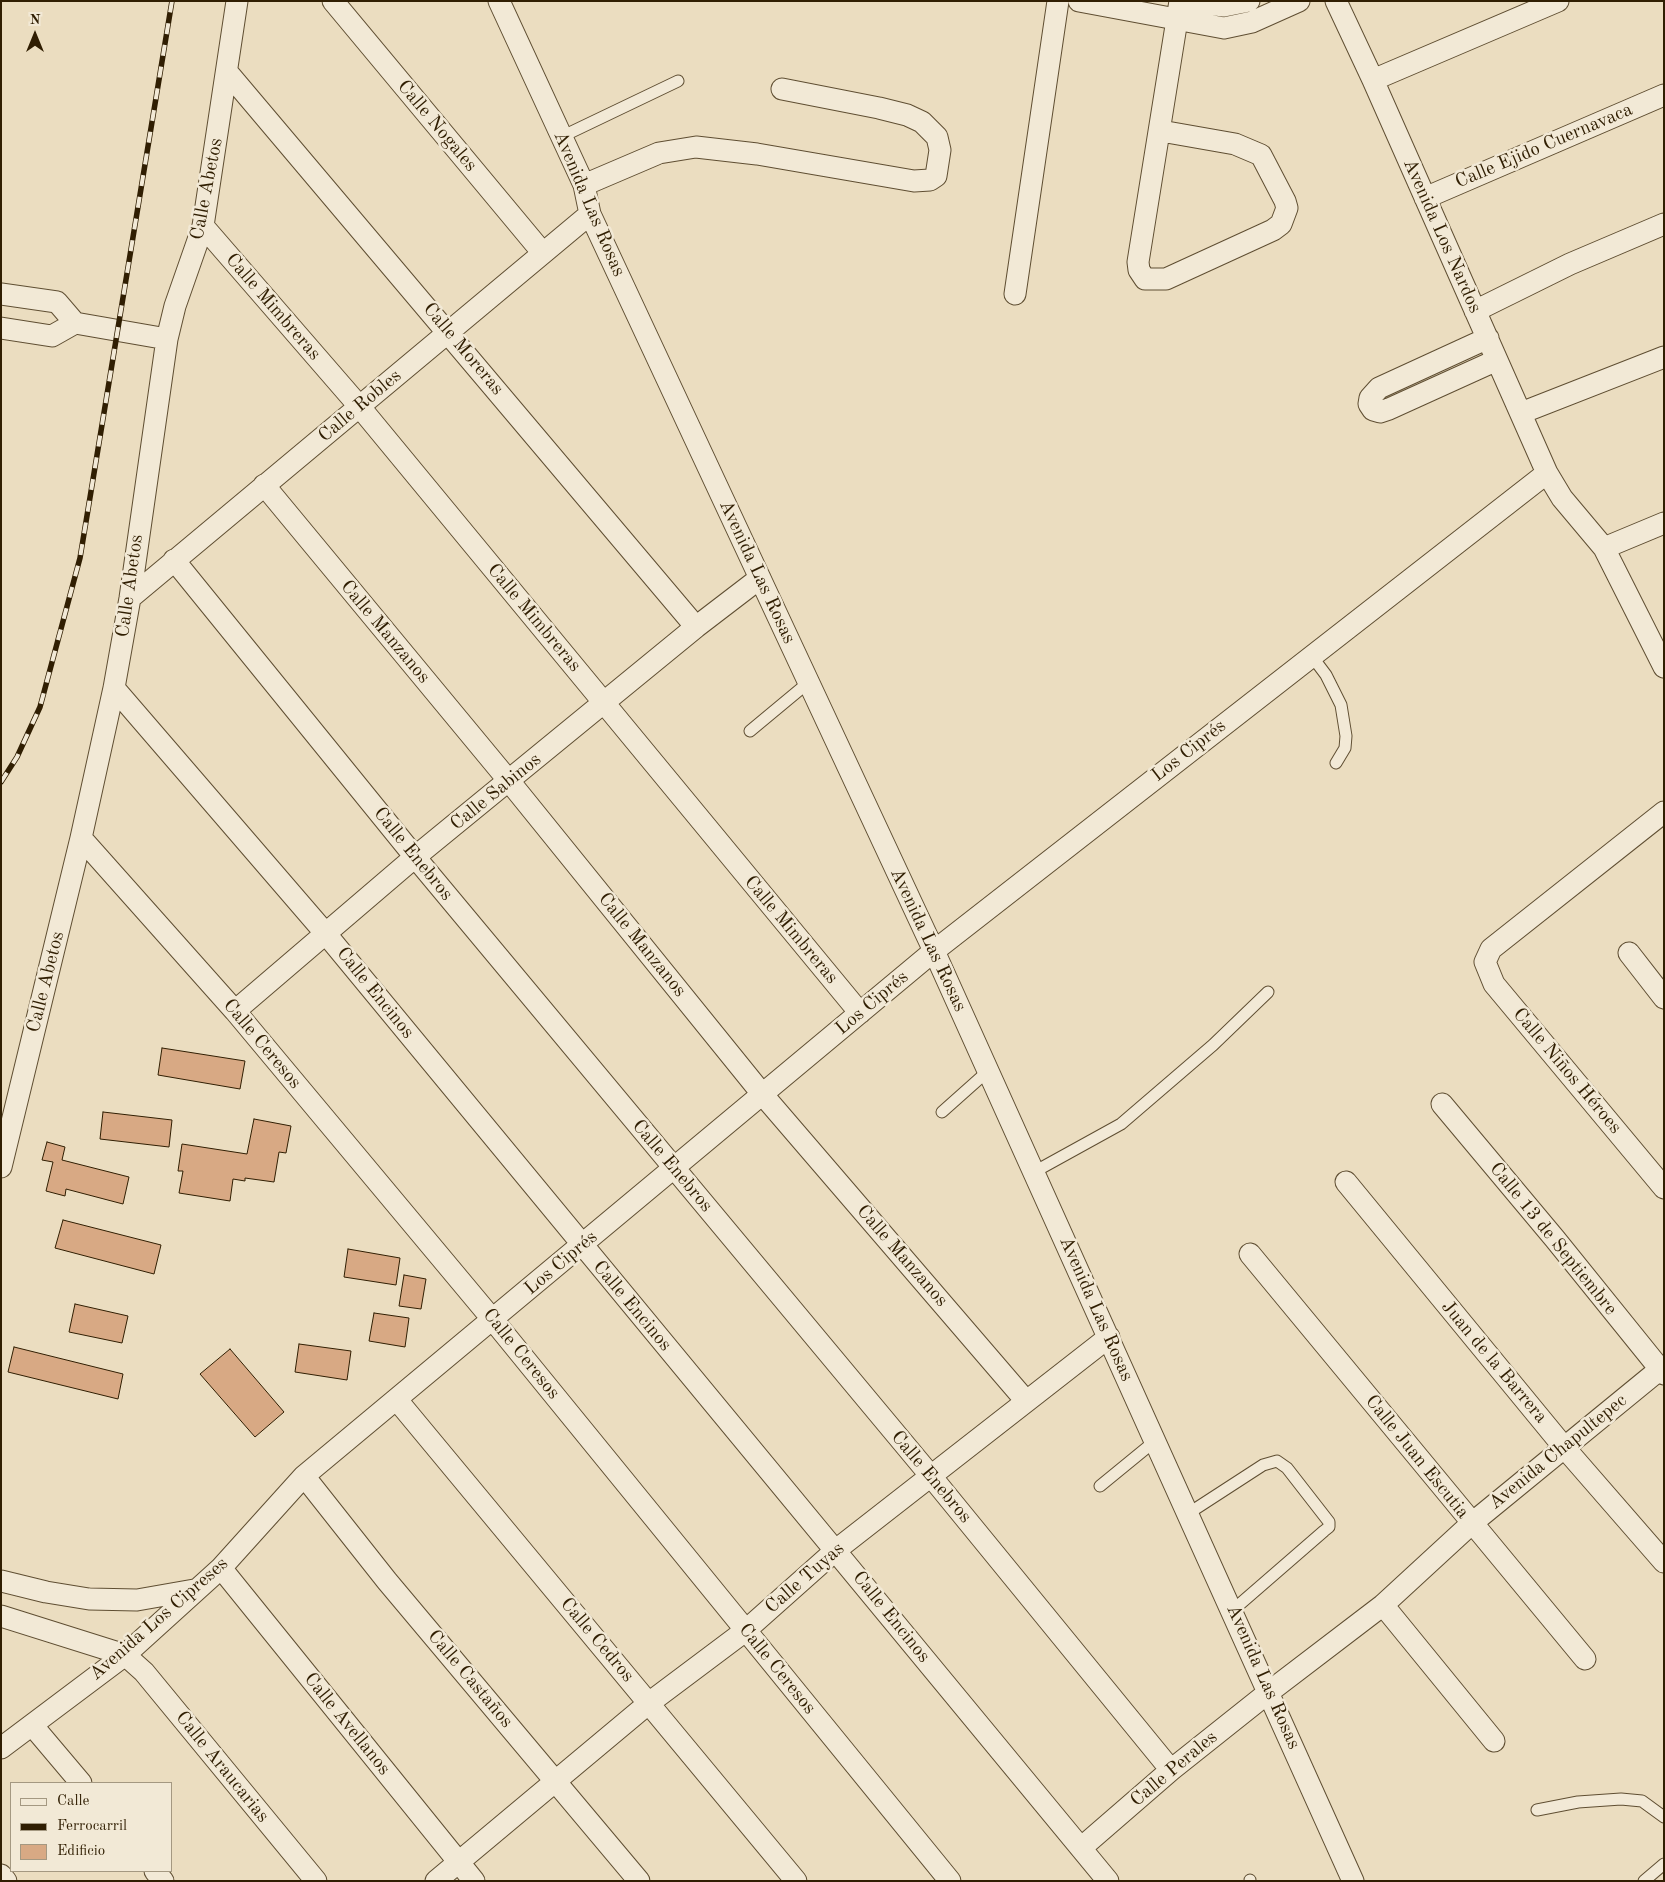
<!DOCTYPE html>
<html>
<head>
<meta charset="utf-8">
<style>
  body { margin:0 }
  #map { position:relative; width:1665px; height:1882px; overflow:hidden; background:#ebddc0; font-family:"Old Standard TT",serif }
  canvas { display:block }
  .frame { position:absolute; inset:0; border:2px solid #301e02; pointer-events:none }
  .legend { position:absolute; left:10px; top:1782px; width:162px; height:90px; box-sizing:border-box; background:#f2e9d6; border:1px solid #a49881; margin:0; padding:6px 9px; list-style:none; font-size:15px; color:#301e02 }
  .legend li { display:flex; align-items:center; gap:10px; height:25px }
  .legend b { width:25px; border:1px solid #a49881 }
  .north { position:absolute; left:10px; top:10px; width:50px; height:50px; -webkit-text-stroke:4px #f2e9d6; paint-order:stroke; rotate:0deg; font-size:14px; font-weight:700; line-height:20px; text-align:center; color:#301e02 }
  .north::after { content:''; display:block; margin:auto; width:18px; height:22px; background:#301e02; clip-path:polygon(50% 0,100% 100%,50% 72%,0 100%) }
</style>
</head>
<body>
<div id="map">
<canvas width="1665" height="1882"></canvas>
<div class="frame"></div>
<ul class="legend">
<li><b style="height:6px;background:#f2e9d6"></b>Calle</li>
<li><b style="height:6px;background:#301e02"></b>Ferrocarril</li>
<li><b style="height:14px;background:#d8a984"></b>Edificio</li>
</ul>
<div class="north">N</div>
</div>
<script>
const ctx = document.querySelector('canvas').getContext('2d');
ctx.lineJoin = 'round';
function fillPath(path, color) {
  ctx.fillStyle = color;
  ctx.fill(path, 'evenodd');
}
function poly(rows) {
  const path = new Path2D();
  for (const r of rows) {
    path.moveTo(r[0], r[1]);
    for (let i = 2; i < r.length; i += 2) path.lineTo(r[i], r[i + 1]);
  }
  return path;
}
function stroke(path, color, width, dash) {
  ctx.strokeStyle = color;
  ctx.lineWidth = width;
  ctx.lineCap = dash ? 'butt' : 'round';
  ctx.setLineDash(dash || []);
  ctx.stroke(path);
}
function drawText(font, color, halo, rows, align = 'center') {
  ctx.font = font + ' "Old Standard TT",serif';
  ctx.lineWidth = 5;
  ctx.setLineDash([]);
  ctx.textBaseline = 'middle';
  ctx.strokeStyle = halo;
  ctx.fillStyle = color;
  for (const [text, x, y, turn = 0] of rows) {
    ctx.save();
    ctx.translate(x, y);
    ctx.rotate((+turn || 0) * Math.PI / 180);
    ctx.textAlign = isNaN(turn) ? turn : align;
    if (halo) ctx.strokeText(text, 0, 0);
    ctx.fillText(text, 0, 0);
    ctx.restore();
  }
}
const building = poly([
  [162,1048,245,1061,240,1089,158,1075,162,1048],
  [103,1112,172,1120,169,1147,100,1139,103,1112],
  [254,1119,291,1126,286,1153,279,1152,274,1182,245,1178,245,1181,233,1179,230,1201,179,1193,183,1171,178,1171,182,1144,247,1154,254,1119],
  [47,1142,65,1147,62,1160,129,1177,123,1204,66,1189,65,1196,46,1191,53,1162,42,1160,47,1142],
  [63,1220,161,1245,154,1274,55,1248,63,1220],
  [348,1249,400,1258,396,1285,344,1277,348,1249],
  [404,1275,426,1279,421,1309,399,1306,404,1275],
  [75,1304,128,1316,122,1343,69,1332,75,1304],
  [374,1313,409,1318,405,1347,369,1341,374,1313],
  [299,1344,351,1351,347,1380,295,1372,299,1344],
  [14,1347,123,1374,118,1399,8,1372,14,1347],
  [230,1349,284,1412,255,1437,200,1374,230,1349]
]);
fillPath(building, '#d8a984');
stroke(building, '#301e02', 1);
const service = poly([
  [561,137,678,81],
  [1311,655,1326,675,1341,705,1346,736,1345,748,1336,763],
  [750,731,809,682],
  [942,1112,988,1071],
  [1034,1172,1121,1124,1213,1045,1268,992],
  [1100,1486,1155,1441],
  [1189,1513,1263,1465,1277,1461,1287,1468,1329,1522,1329,1527,1324,1531,1233,1610],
  [1537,1810,1578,1802,1621,1799,1642,1801,1664,1817],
  [1250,1880,1250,1881],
  [1644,1881,1664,1864]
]);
const minor = poly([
  [333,1,542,252],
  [499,1,584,185,590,214,934,951,1353,1881],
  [1079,1,1224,28,1252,22,1299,1],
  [1184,1,1224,6,1249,1],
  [1336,1,1373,80,1547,473,1562,498,1604,548,1664,667],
  [228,73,696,627],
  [1373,80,1558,1],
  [1161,131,1235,144,1261,155,1285,201,1287,208,1281,224,1273,230,1166,279,1145,279,1139,270,1138,262,1180,1],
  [584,185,659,153,696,147,757,154,914,181,930,180,936,176,940,150,937,137,922,122,907,115,879,108,782,89],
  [1425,198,1664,95],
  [203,226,359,406,860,1013],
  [1,294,57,302,75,323],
  [1015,294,1058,1],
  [1475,311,1570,264,1664,224],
  [1,328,52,336,75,323,167,339],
  [1488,338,1379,388,1370,398,1369,404,1373,410,1380,412,1389,409,1497,360],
  [1521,413,1664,357],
  [264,485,509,781,763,1095,1026,1401],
  [1604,548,1664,523],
  [174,560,415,857,930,1475,1171,1770],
  [130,598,590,214],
  [114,688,326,934,1108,1881],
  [1664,812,1491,949,1485,962,1494,984,1664,1188],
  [81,838,235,1011,493,1320,950,1881],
  [1629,953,1664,998],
  [235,1011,415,857,696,627,760,578],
  [1442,1104,1555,1239,1664,1374],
  [1,1167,81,838,114,688,130,598,167,339,175,306,203,226,237,1],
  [1346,1182,1563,1446,1664,1562],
  [1250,1254,1585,1659],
  [397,1400,796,1881],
  [304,1476,387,1581,639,1881],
  [221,1568,474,1881],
  [1,1581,46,1592,89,1599,137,1600,194,1590],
  [1383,1605,1494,1741],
  [1,1616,125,1655,144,1672,316,1881],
  [32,1725,81,1783],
  [1,1748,125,1655,221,1568,304,1476,934,951,1547,473],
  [1081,1848,1171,1770,1269,1692,1383,1605,1471,1524,1664,1366],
  [155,1871,163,1881],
  [1,1875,6,1881],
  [436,1881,649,1703,745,1631,836,1550,1109,1337]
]);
stroke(service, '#5f4e32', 13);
stroke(minor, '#5f4e32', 23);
stroke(service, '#f2e9d6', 11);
stroke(minor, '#f2e9d6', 21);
const rail = poly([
  [1,782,17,757,40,707,80,558,172,1]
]);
stroke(rail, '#301e02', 5.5);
stroke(rail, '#f2e9d6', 4, [11]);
drawText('19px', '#301e02', '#f2e9d6', [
  ["Calle Nogales",437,126,50],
  ["Calle Ejido Cuernavaca",1544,146,-23],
  ["Calle Abetos",207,189,-79],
  ["Avenida Las Rosas",589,204,67],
  ["Avenida Los Nardos",1442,236,66],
  ["Calle Mimbreras",273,307,49],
  ["Calle Moreras",463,349,50],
  ["Calle Robles",360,406,-40],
  ["Avenida Las Rosas",757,572,65],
  ["Calle Abetos",130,586,-82],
  ["Calle Mimbreras",534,618,50],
  ["Calle Manzanos",385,632,50],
  ["Los Ciprés",1189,751,-38],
  ["Calle Sabinos",496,792,-39],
  ["Calle Enebros",413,854,51],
  ["Calle Mimbreras",791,930,50],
  ["Avenida Las Rosas",928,940,65],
  ["Calle Manzanos",642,945,51],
  ["Calle Abetos",46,982,-76],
  ["Calle Encinos",375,993,51],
  ["Los Ciprés",872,1003,-40],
  ["Calle Ceresos",262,1044,50],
  ["Calle Niños Héroes",1567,1071,50],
  ["Calle Enebros",672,1166,50],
  ["Calle 13 de Septiembre",1553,1239,51],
  ["Calle Manzanos",902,1256,49],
  ["Los Ciprés",561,1263,-40],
  ["Calle Encinos",632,1306,50],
  ["Avenida Las Rosas",1096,1309,66],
  ["Calle Ceresos",521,1354,51],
  ["Juan de la Barrera",1494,1362,50],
  ["Avenida Chapultepec",1558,1452,-39],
  ["Calle Juan Escutia",1417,1457,51],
  ["Calle Enebros",931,1477,50],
  ["Calle Tuyas",805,1578,-41],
  ["Calle Encinos",891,1617,51],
  ["Avenida Los Cipreses",159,1619,-41],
  ["Calle Cedros",597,1640,50],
  ["Calle Ceresos",777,1669,51],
  ["Avenida Las Rosas",1263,1677,66],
  ["Calle Castaños",470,1679,50],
  ["Calle Avellanos",347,1724,51],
  ["Calle Araucarias",222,1767,51],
  ["Calle Perales",1174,1769,-40]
]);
</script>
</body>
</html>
